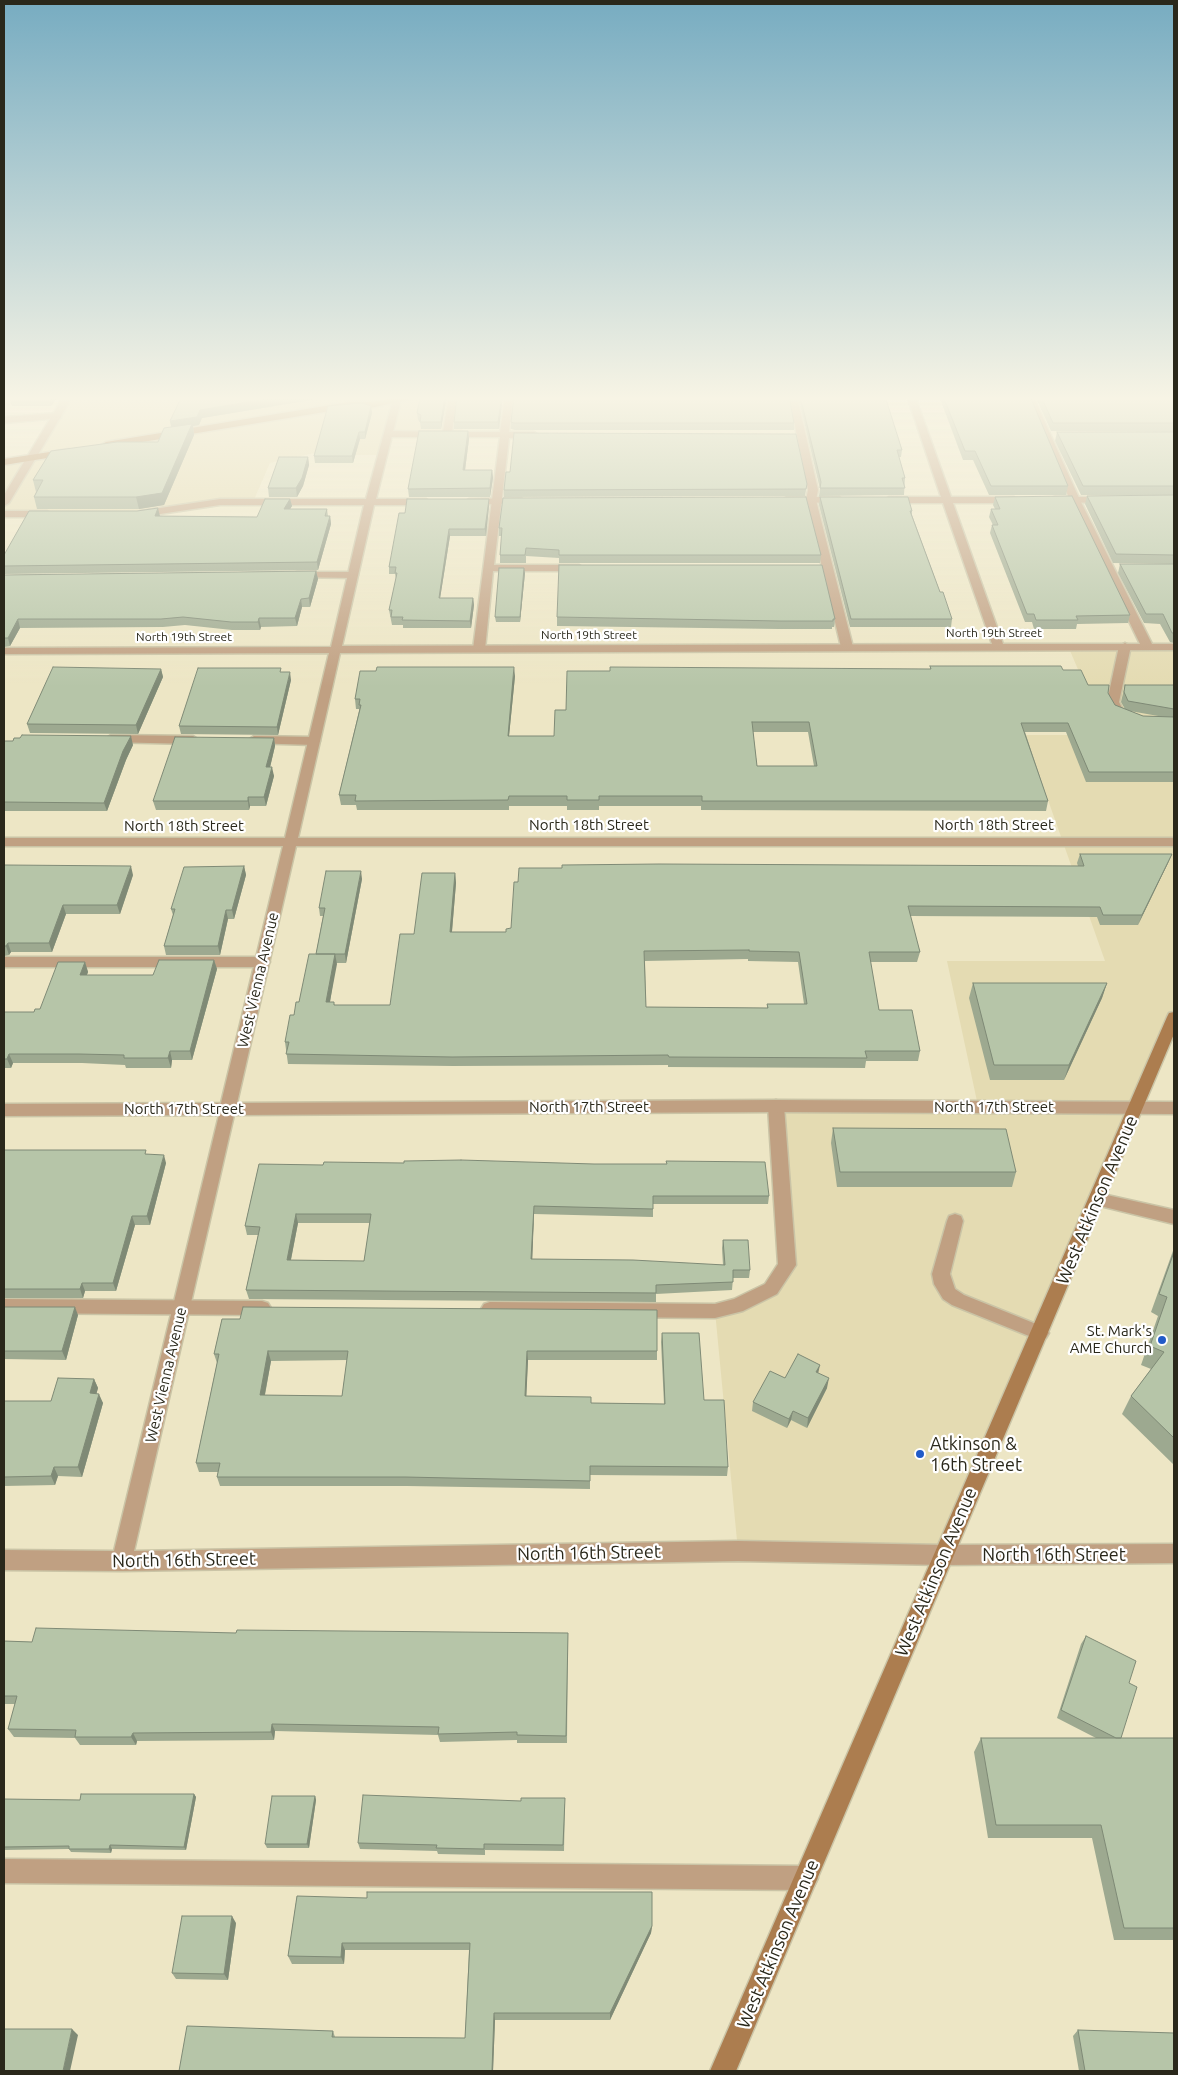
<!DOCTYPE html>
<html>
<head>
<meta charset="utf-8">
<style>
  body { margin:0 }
  #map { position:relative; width:1178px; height:2075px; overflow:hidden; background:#ede6c5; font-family:Ubuntu,sans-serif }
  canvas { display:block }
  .frame { position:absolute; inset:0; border:5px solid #2a281b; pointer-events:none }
</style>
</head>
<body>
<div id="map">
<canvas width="1178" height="2075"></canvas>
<div class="frame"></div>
</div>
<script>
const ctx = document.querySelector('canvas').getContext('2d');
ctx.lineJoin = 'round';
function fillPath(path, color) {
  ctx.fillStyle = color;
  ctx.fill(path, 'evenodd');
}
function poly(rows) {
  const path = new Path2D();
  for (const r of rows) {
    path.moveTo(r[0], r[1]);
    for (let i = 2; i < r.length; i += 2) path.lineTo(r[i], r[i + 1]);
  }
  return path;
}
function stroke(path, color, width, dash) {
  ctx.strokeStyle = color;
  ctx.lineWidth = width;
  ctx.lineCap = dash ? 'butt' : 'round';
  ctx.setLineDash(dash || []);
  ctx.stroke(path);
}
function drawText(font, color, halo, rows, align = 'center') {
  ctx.font = font + ' Ubuntu,sans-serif';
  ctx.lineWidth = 4.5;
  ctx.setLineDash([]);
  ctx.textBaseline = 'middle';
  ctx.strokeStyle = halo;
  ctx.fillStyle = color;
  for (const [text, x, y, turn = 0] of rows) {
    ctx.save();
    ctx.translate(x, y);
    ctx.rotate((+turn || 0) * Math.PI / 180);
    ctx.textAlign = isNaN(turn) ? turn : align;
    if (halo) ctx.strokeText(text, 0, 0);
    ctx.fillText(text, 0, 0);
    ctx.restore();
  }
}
fillPath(poly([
  [69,396,399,396,398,400,420,396,470,396,462,434,389,434,381,455,316,455,315,453,270,463,253,502,220,502,139,514,4,514,4,462,34,457],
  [1068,646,1174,647,1174,1017,943,1555,738,1551,715,1311,771,1289,787,1265,776,1106,978,1106,947,961,1105,961,1025,735,1106,735]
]), '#e4dbb2');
const lane = poly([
  [449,396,457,396,452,432,500,432,505,396,513,396,509,432,534,432,539,435,534,438,509,438,494,565,579,565,584,568,579,571,493,571,485,649,479,652,473,649,500,437,389,437,384,434,389,431,443,432,449,396],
  [789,396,797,396,818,490,816,500,853,647,847,650,841,647,806,500,808,490,789,396],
  [1025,396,1033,396,1080,500,1153,646,1151,648,1147,649,1141,646,1070,500,1025,396],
  [58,413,61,414,61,418,4,423,4,417,58,413],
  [297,572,353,572,358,575,353,578,293,577,293,573,297,572],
  [1125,643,1131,646,1119,702,1124,712,1132,716,1126,720,1116,717,1107,702,1119,646,1125,643],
  [111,735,193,736,199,740,193,744,107,742,105,739,111,735],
  [254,736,314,737,320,741,314,745,250,743,248,740,254,736],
  [4,957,263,957,270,962,263,967,4,967,4,957],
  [776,1100,782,1102,784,1106,796,1265,777,1294,743,1311,715,1318,490,1316,484,1314,481,1309,484,1304,490,1302,715,1304,734,1299,765,1284,778,1264,768,1106,770,1102,776,1100],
  [1098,1193,1174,1210,1174,1224,1092,1204,1090,1199,1092,1194,1098,1193],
  [955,1214,961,1216,963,1221,950,1274,955,1289,964,1295,1046,1328,1049,1333,1046,1338,1040,1341,1034,1338,952,1305,943,1299,934,1284,932,1274,947,1221,949,1216,955,1214],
  [4,1299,262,1301,268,1303,271,1308,268,1313,262,1315,4,1313,4,1299],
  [4,1859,806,1866,814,1870,818,1878,814,1886,806,1890,4,1883,4,1859]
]);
const street = poly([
  [64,396,73,396,9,503,4,506,4,495,64,396],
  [907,396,915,396,951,497,1014,497,1019,500,1014,503,953,503,1003,644,1174,644,1174,650,340,653,298,838,1174,838,1174,846,296,846,237,1103,776,1100,1174,1102,1174,1114,776,1112,234,1115,134,1551,738,1541,943,1545,1174,1544,1174,1563,943,1565,738,1561,122,1571,4,1570,4,1550,114,1551,219,1115,4,1116,4,1104,221,1103,283,846,4,846,4,838,285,838,329,653,4,654,4,648,331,647,364,505,220,505,140,517,135,514,140,511,220,499,366,499,393,400,397,397,401,400,376,499,426,499,431,502,426,505,374,505,342,646,992,644,943,503,889,503,884,500,889,497,941,497,907,396],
  [787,497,839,497,844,500,839,503,784,502,782,500,787,497],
  [1054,497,1106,497,1111,500,1106,503,1051,502,1049,500,1054,497],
  [521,498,526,501,524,503,469,505,464,502,469,499,521,498],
  [4,511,47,511,52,514,47,517,4,517,4,511]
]);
const secondary = poly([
  [405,396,426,396,370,408,349,408,106,448,101,445,106,442,349,402,370,402,405,396],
  [69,449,74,452,72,454,4,465,4,459,69,449],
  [1174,1012,1174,1034,736,2071,710,2071,1167,1017,1169,1013,1174,1012]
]);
stroke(lane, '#cac4a6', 3);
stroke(street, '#cac4a6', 3);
stroke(secondary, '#cac4a6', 3);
fillPath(lane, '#c0a082');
fillPath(street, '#c0a082');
fillPath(secondary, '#ac7d4f');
fillPath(poly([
  [11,396,58,396,51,406,12,406,9,398],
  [182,396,335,396,202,418,199,425,193,426,194,435,164,505,139,509,37,509,34,497,36,492,33,480,158,442,171,427,170,421],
  [447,396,441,429,421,429,420,422,418,420,417,413],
  [503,396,499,429,454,429,454,422],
  [798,396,885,396,902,450,901,457,899,457,905,478,904,495,819,496,820,489],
  [939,396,1030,396,1068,486,1066,495,989,495,973,460,963,460],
  [1035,396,1174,396,1174,432,1051,431],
  [371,406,372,413,365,439,360,439,353,463,315,463,314,456],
  [511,422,794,423,794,430,515,430,511,429],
  [468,431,469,439,465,470,492,470,493,478,490,497,409,497,408,489],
  [1057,432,1174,432,1174,495,1081,495,1055,441],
  [308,457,309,465,303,486,297,497,269,497,268,488],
  [807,484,805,496,504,497,504,490],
  [1174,495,1174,564,1113,563,1085,504,1087,496],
  [820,497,912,511,912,515,940,592,952,619,951,627,850,627,819,505],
  [995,497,1130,615,1128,623,1077,624,1076,629,1034,629,1032,622,1025,622,990,533,992,525,993,525,989,517,991,509,995,509,993,505],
  [290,499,292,506,290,509,327,509,328,516,330,516,331,524,318,570,4,574,4,555,160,516,257,517],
  [489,499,489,506,486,536,450,536,440,598,473,598,474,605,471,628,403,628,403,625,392,625,389,610,396,579,395,574,389,574,389,567,405,513],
  [499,528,821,555,820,563,559,563,559,558,526,556,526,563,500,563,500,555,502,536,499,536],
  [1120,564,1174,564,1174,643,1170,642,1160,624,1144,623,1118,573],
  [316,571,318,579,310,607,302,607,297,626,261,627,260,630,232,630,185,625,163,627,20,628,10,646,4,647,4,575],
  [525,573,520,622,496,622,495,617],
  [557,617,835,619,834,627,832,627,832,629,779,629,557,626],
  [930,666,1063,670,1088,685,1108,693,1115,705,1125,709,1121,702,1125,685,1174,685,1174,782,1086,782,1066,732,1025,732,1048,801,1046,811,701,810,701,806,599,806,599,810,567,810,567,806,509,806,509,810,357,810,356,805,341,805,339,795,359,711,359,709,356,709,355,699,515,676,509,736,554,736,566,710,930,669],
  [1130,711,1164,717,1143,716],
  [753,732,808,732,814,766,757,766],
  [161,669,163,677,138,734,30,733,27,724],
  [291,680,278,735,181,734,179,726],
  [274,738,275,746,270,767,274,776,266,806,250,806,249,810,156,810,153,801],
  [4,741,133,745,126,760,107,811,4,811],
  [1080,854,1172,854,1168,863,1138,925,1100,925,1097,917,910,916,920,952,917,962,870,962,879,1010,920,1051,918,1061,866,1061,865,1068,668,1067,668,1065,453,1066,288,1064,285,1042,294,1015,316,954,323,916,320,916,319,908,362,879,346,963,336,963,330,1002,335,1005,390,1005,414,934,455,873,456,883,452,932,506,932,511,928,1078,866,1077,863],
  [748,959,748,961,798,962,804,1004,767,1004,767,1008,646,1007,645,961],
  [4,865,133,875,120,914,66,914,52,952,11,952,9,955,4,956],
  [244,866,246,875,234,919,228,919,220,955,166,955,164,946,173,915,171,909],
  [214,960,217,969,192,1060,172,1060,171,1068,126,1068,125,1065,82,1063,13,1063,11,1068,4,1068,4,1012,34,1012,40,1009,85,962,88,972,87,975,153,975],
  [973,983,1107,983,1102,998,1064,1080,990,1080,969,998],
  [833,1128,1016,1172,1012,1187,837,1187,831,1143],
  [4,1150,147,1154,166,1163,150,1225,135,1225,116,1291,85,1291,83,1298,4,1298],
  [259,1164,769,1196,768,1204,653,1204,653,1217,534,1214,532,1259,723,1265,722,1248,723,1240,750,1270,749,1278,733,1278,732,1290,656,1294,656,1302,249,1299,246,1290,258,1235,247,1235,245,1226],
  [298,1223,370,1223,364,1261,291,1260],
  [1174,1248,1174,1465,1122,1414,1131,1396,1151,1369,1141,1365,1158,1316,1151,1312],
  [4,1307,78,1315,66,1360,4,1359],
  [222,1319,657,1351,657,1360,528,1360,526,1396,591,1403,664,1404,661,1342,662,1333,704,1400,728,1467,727,1476,590,1475,590,1489,407,1486,220,1486,217,1477,218,1472,199,1472,196,1463,217,1363,214,1354],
  [347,1360,342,1396,265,1395,271,1361],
  [818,1374,827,1388,807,1428,791,1420,787,1428,752,1411,753,1402,785,1378],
  [94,1379,98,1388,96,1394,103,1403,82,1477,58,1476,55,1485,4,1486,4,1401,51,1401],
  [236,1633,568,1633,567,1743,517,1743,517,1740,440,1742,438,1735,275,1731,274,1740,137,1741,136,1745,80,1745,75,1738,14,1737,8,1729,15,1704,4,1704,4,1641,32,1642],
  [1086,1636,1129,1683,1121,1738,1174,1738,1174,1940,1114,1940,1092,1838,988,1838,974,1752,981,1738,1096,1738,1057,1718,1081,1644],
  [194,1794,196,1797,186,1850,112,1849,111,1853,71,1852,69,1849,4,1850,4,1799,80,1800],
  [315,1796,316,1800,309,1848,267,1848,265,1844],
  [565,1804,564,1851,485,1850,485,1855,438,1854,437,1851,360,1849,358,1843],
  [297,1896,652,1926,651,1933,610,2020,495,2020,493,2071,179,2071,333,2031,335,2037,465,2038,469,1950,345,1950,344,1964,292,1964,288,1956],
  [236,1923,228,1980,176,1979,172,1973],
  [1078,2030,1174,2071,1079,2071,1073,2036]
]), '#9da990');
fillPath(poly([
  [51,396,58,396,51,406,49,398],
  [284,396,335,396,202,418,199,425,193,426,194,435,164,505,139,509,136,497,172,429,170,421,200,410],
  [445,396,447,396,441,429,441,422],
  [502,396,503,396,499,429,498,422],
  [371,406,372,413,365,439,365,432],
  [468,431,469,439,464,478,463,470],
  [359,432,360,439,353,463,352,456],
  [308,457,309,465,303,486,297,497,296,488],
  [492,470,493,478,490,497,490,488],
  [290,499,292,506,285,517,284,509],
  [489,499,489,506,486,536,485,529],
  [158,508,160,516,156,524,155,516],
  [330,516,331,524,318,570,317,562],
  [449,529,450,536,439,605,439,598],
  [524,568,525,573,520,622,520,617],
  [316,571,318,579,310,607,309,598],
  [473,598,474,605,471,628,470,621],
  [301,599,302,607,297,626,295,618],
  [259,618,261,627,260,630,258,622],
  [18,619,20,628,10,646,8,638],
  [514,667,515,676,508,746,508,736],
  [161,669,163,677,138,734,136,725],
  [290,672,291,680,278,735,277,727],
  [131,736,133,745,126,760,107,811,104,803,123,751],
  [274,738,275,746,268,776,266,767],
  [272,767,274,776,266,806,264,797],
  [248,797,250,806,249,810,248,801],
  [1172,854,1168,863,1138,925,1142,915],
  [131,866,133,875,120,914,117,905],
  [244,866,246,875,234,919,232,910],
  [361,871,362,879,346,963,345,954],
  [455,873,456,883,451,942,450,932],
  [63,905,66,914,52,952,49,943],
  [226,910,228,919,220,955,218,946],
  [8,943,11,952,9,955,6,946],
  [335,954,337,964,328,1012,326,1002],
  [214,960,217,969,192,1060,190,1051],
  [85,962,88,972,83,984,80,975],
  [1107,983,1102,998,1064,1080,1069,1065],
  [170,1051,172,1060,171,1068,168,1058],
  [9,1054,13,1063,11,1068,7,1059],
  [164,1155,166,1163,150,1225,147,1216],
  [534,1206,534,1214,532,1267,531,1259],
  [296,1214,298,1223,289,1269,287,1260],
  [132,1216,135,1225,116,1291,113,1283],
  [82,1283,85,1291,83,1298,80,1289],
  [75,1307,78,1315,66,1360,62,1351],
  [268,1351,271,1361,263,1404,260,1395],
  [527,1351,528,1360,526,1405,525,1396],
  [820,1365,818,1374,816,1372],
  [829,1378,827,1388,807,1428,808,1418],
  [94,1379,98,1388,94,1403,90,1393],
  [99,1394,103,1403,82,1477,78,1467],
  [793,1411,791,1420,787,1428,789,1419],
  [54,1467,58,1476,55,1485,51,1476],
  [272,1724,275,1731,274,1740,271,1732],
  [133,1733,137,1741,136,1745,131,1737],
  [194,1794,196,1797,186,1850,184,1847],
  [315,1796,316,1800,309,1848,307,1844],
  [110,1845,112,1849,111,1853,109,1849],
  [232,1916,236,1923,228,1980,224,1974],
  [652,1926,651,1933,610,2020,610,2013],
  [342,1943,345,1950,344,1964,341,1957],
  [494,2013,495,2020,493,2071,492,2071],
  [72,2029,78,2035,70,2071,63,2071]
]), '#7f8a76');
const building = poly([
  [11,396,51,396,49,398,9,398,11,396],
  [182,396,284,396,200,410,197,417,170,421,182,396],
  [423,396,445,396,441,422,420,422,421,415,417,413,420,398,423,396],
  [457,396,502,396,498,422,454,422,457,396],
  [514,396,789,396,794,423,514,423,511,422,514,396],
  [800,396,885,396,902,450,897,450,905,478,902,478,905,488,820,488,821,482,800,396],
  [943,396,1030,396,1068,486,991,486,975,451,965,451,943,396],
  [1041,396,1174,396,1174,423,1053,423,1041,396],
  [362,403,371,406,365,432,359,432,352,456,314,456,328,406,362,403],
  [192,424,162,493,136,497,34,497,43,480,33,480,51,451,117,442,158,442,164,428,192,424],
  [419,431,468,431,463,470,492,470,490,488,408,489,419,431],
  [1057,432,1174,432,1174,486,1083,486,1057,432],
  [514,433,796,434,807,484,806,489,504,490,506,472,510,472,514,433],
  [279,457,308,457,302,478,296,488,268,488,279,457],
  [1174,495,1174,555,1116,554,1087,496,1174,495],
  [1072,496,1130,615,1076,616,1078,620,1036,620,1034,614,1027,614,992,525,998,525,991,509,1000,509,995,497,1072,496],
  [806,497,821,555,559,555,559,550,526,548,525,555,500,555,502,528,499,528,503,498,806,497],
  [820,497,908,497,912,511,910,511,940,592,943,592,952,619,851,619,820,497],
  [265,499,290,499,284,509,327,509,325,516,330,516,317,562,4,566,4,555,29,511,137,511,158,508,155,516,257,517,265,499],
  [407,499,489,499,485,529,449,529,439,598,473,598,470,621,402,620,403,617,391,617,392,610,389,610,397,573,395,573,396,567,389,567,399,513,405,513,407,499],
  [1120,564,1174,564,1174,633,1172,633,1163,614,1146,614,1120,564],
  [559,565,822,565,835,619,833,619,833,621,780,621,557,617,559,565],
  [499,568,524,568,520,617,495,617,499,568],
  [316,571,309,598,301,599,295,618,259,618,258,622,231,622,183,617,161,619,18,619,8,638,4,638,4,575,316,571],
  [930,666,1061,666,1063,670,1081,670,1088,685,1109,685,1108,693,1115,705,1143,716,1174,717,1174,772,1089,772,1068,723,1021,723,1048,801,702,801,702,796,599,796,599,800,567,800,567,796,509,796,508,800,355,801,356,795,339,795,361,705,359,705,360,699,355,699,360,671,376,671,377,667,514,667,508,736,554,736,555,710,566,710,567,671,610,671,610,667,931,669,930,666],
  [752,722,809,722,817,766,757,766,752,722],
  [53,667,161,669,136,725,27,724,53,667],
  [198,668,281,668,280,672,290,672,277,727,179,726,198,668],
  [1125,685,1174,685,1174,709,1128,701,1124,692,1125,685],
  [22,735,131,736,123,751,104,803,4,802,4,741,13,741,14,738,20,738,22,735],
  [175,737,274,738,266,767,272,767,264,797,248,797,248,801,153,801,175,737],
  [1080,854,1172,854,1142,915,1103,915,1100,907,908,906,920,952,869,952,879,1010,912,1010,920,1051,865,1051,867,1058,669,1057,668,1055,452,1057,286,1054,289,1042,285,1042,290,1015,294,1015,296,1002,299,1002,309,954,335,954,326,1002,334,1002,334,1005,390,1005,400,934,414,934,422,873,455,873,450,932,506,932,506,929,511,928,514,882,518,882,519,868,562,868,562,865,659,864,1084,866,1080,854],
  [749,950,749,951,799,952,807,1004,767,1004,768,1008,646,1007,644,951,749,950],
  [4,865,131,866,117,905,63,905,49,943,8,943,6,946,4,946,4,865],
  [244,866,232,910,226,910,218,946,164,946,175,909,171,909,184,867,244,866],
  [326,871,361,871,345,954,316,954,325,908,319,908,326,871],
  [159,960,214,960,190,1051,170,1051,168,1058,124,1058,124,1055,79,1054,9,1054,7,1059,4,1059,4,1012,34,1012,35,1009,40,1009,58,962,85,962,80,975,153,975,159,960],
  [973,983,1107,983,1069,1065,994,1065,973,983],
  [833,1128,1006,1129,1016,1172,840,1172,833,1128],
  [4,1150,146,1150,145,1154,164,1155,147,1216,132,1216,113,1283,82,1283,80,1289,4,1289,4,1150],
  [461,1160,594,1164,667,1164,666,1161,765,1162,769,1196,653,1196,653,1209,534,1206,531,1259,633,1260,725,1265,723,1240,748,1240,750,1270,733,1270,733,1282,656,1285,656,1293,246,1290,260,1227,245,1226,259,1164,323,1165,324,1162,404,1163,404,1161,461,1160],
  [296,1214,371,1214,364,1261,287,1260,296,1214],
  [1174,1252,1174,1438,1131,1396,1164,1352,1150,1346,1167,1297,1159,1294,1174,1252],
  [4,1307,75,1307,62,1351,4,1351,4,1307],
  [243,1307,657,1310,657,1351,527,1351,525,1396,591,1397,591,1403,665,1404,662,1333,699,1333,704,1400,724,1400,728,1467,590,1466,590,1481,405,1477,217,1477,220,1463,196,1463,219,1354,214,1354,222,1319,240,1319,243,1307],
  [268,1351,348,1351,342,1396,260,1395,268,1351],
  [798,1354,820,1365,816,1372,829,1378,808,1418,793,1411,789,1419,753,1402,770,1371,785,1378,798,1354],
  [58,1378,94,1379,90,1393,99,1394,78,1467,54,1467,51,1476,4,1477,4,1401,51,1401,58,1378],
  [36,1628,236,1633,237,1630,568,1633,566,1736,517,1735,517,1732,438,1734,439,1727,272,1724,271,1732,133,1733,131,1737,75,1737,76,1730,8,1729,17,1696,4,1696,4,1641,32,1642,36,1628],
  [1086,1636,1136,1661,1129,1683,1137,1687,1121,1738,1116,1738,1061,1710,1086,1636],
  [981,1738,1174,1738,1174,1928,1124,1928,1101,1825,996,1825,981,1738],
  [81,1794,194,1794,184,1847,110,1845,109,1849,69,1849,69,1846,4,1847,4,1799,80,1800,81,1794],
  [363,1795,521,1801,521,1798,565,1798,563,1845,484,1844,484,1849,436,1848,437,1845,358,1843,363,1795],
  [272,1796,315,1796,307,1844,265,1844,272,1796],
  [367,1892,652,1892,652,1926,610,2013,494,2013,492,2071,179,2071,187,2026,333,2031,332,2037,465,2038,470,1943,342,1943,341,1957,288,1956,297,1896,367,1898,367,1892],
  [182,1916,232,1916,224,1974,172,1973,182,1916],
  [4,2029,72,2029,63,2071,4,2071,4,2029],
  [1078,2030,1174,2033,1174,2071,1085,2071,1078,2030]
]);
fillPath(building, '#b6c5a8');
stroke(building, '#7f8a76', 1);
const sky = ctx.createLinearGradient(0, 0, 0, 687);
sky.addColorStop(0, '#77acc1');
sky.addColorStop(0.58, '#f7f4e5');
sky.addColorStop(1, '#f7f4e500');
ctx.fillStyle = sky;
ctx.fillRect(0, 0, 1178, 687);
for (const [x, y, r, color] of [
  [1162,1340,5,"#215bc8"],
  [920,1454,5,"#215bc8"]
]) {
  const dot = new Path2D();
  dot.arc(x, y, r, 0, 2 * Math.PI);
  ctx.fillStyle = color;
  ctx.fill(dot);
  stroke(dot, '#fff', 2);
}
drawText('12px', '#2a281b', '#fff', [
  ["North 19th Street",994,633],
  ["North 19th Street",589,635],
  ["North 19th Street",184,637]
]);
drawText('15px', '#2a281b', '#fff', [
  ["North 18th Street",589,825],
  ["North 18th Street",994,825],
  ["North 18th Street",184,826],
  ["West Vienna Avenue",258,980,-77],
  ["North 17th Street",589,1107],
  ["North 17th Street",994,1107],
  ["North 17th Street",184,1109],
  ["West Vienna Avenue",166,1375,-77]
]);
drawText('15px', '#2a281b', '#fff', [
  ["St. Mark's",1152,1331],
  ["AME Church",1152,1348]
], 'right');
drawText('18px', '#2a281b', '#fff', [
  ["West Atkinson Avenue",1097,1200,-67],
  ["North 16th Street",589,1553,-1],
  ["North 16th Street",1054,1555],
  ["North 16th Street",184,1560,-1],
  ["West Atkinson Avenue",936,1572,-67],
  ["West Atkinson Avenue",778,1944,-67]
]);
drawText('18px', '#2a281b', '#fff', [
  ["Atkinson &",930,1444],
  ["16th Street",930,1465]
], 'left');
</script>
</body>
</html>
